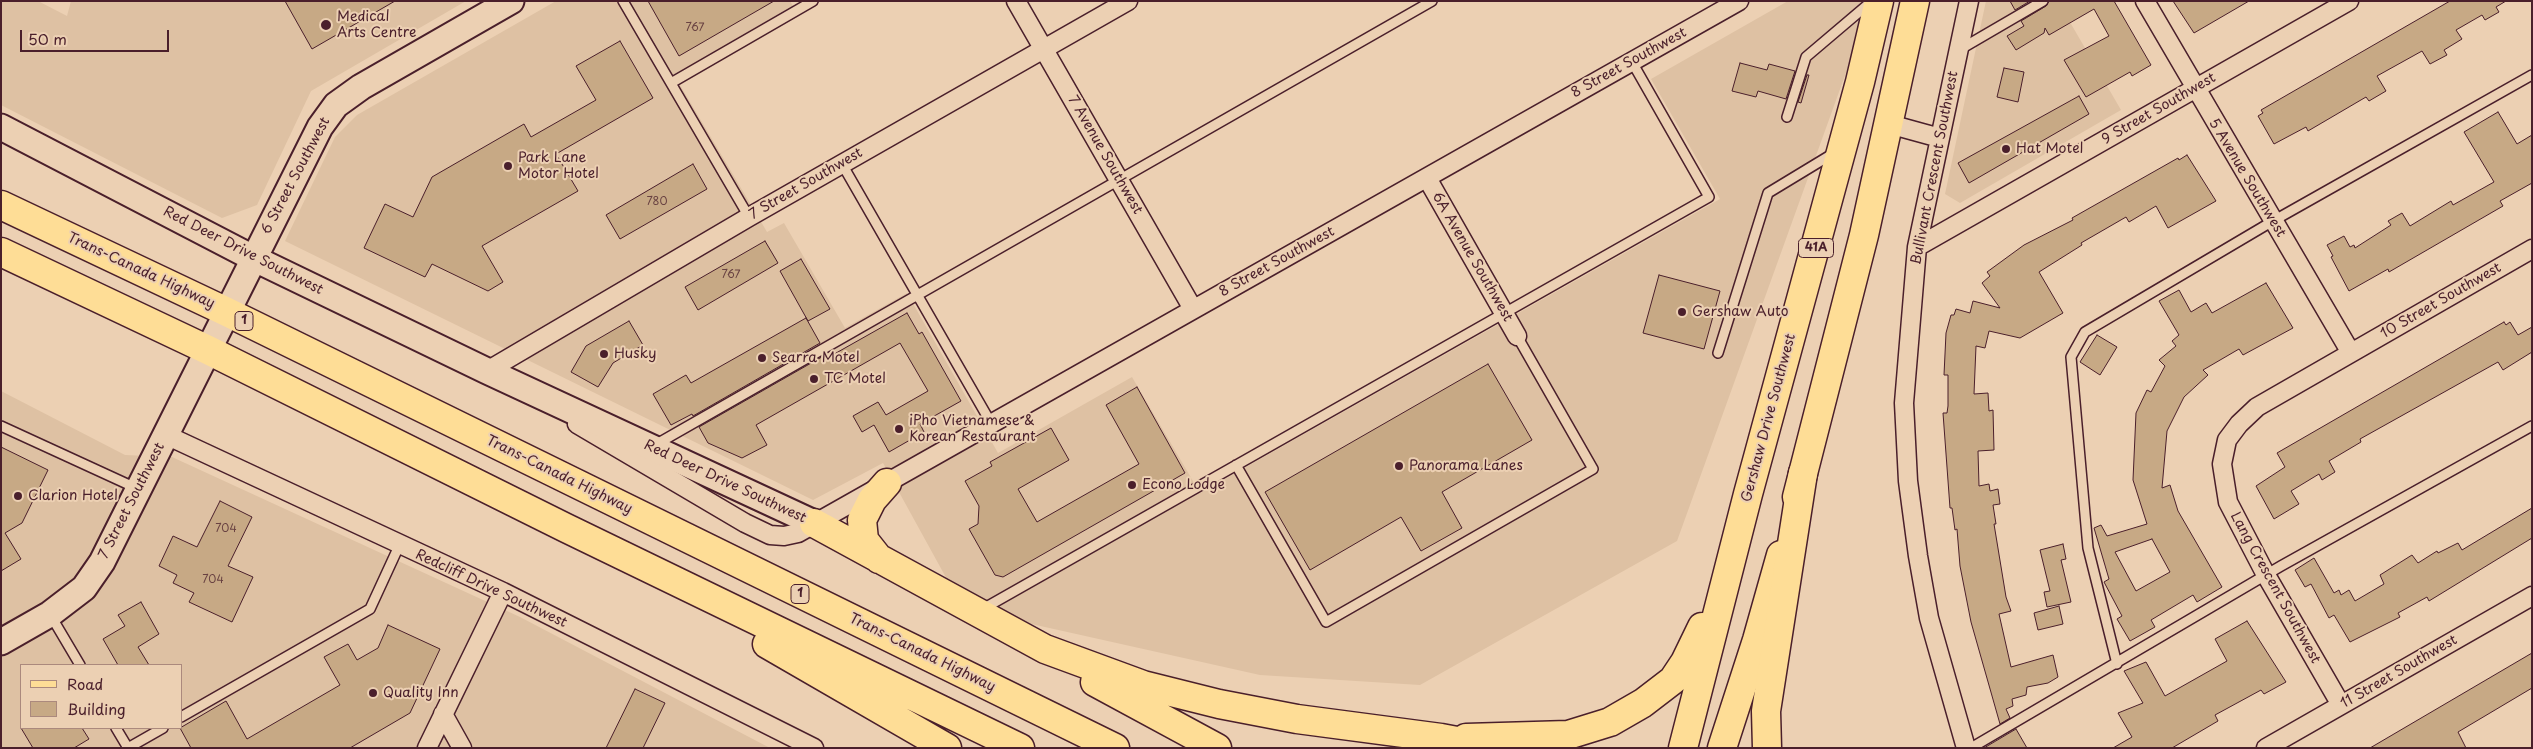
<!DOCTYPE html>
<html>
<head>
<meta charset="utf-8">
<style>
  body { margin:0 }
  #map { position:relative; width:2533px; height:749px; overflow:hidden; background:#ecd0b3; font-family:"Playpen Sans",sans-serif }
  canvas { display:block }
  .frame { position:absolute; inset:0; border:2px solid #4a1f2b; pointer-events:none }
  .legend { position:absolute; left:20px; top:664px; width:162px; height:65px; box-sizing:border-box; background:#ecd0b3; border:1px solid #ab897d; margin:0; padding:6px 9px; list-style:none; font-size:15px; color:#4a1f2b }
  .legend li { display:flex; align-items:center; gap:10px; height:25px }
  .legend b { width:25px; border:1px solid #ab897d }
  .scale { position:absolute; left:20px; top:30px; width:149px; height:22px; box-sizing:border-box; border:2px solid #4a1f2b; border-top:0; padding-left:6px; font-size:15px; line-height:18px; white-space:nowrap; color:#4a1f2b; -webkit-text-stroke:4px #ecd0b3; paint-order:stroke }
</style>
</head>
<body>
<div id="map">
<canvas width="2533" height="749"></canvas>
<div class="frame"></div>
<ul class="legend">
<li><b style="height:6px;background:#fedd96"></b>Road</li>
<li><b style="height:14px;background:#c7a985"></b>Building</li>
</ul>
<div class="scale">50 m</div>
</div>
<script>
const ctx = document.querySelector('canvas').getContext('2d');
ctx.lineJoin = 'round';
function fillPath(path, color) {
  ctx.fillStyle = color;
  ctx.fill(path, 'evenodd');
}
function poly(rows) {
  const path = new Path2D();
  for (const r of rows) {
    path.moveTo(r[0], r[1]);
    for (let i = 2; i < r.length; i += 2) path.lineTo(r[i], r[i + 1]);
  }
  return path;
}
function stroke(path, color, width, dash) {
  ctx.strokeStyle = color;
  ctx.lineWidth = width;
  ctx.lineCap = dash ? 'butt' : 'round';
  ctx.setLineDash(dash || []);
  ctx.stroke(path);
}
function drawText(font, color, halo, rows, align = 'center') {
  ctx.font = font + ' "Playpen Sans",sans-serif';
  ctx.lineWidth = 4;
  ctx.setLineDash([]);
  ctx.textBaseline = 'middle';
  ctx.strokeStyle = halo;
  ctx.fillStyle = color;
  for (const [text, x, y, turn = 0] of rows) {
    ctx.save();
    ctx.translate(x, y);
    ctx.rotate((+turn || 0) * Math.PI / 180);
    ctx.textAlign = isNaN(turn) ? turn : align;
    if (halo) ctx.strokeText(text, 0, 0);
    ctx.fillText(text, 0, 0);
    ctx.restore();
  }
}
fillPath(poly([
  [1,1,38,1,67,16,71,1,466,1,311,91,257,205,222,218,1,105],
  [556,1,790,1,799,16,680,85,767,232,784,223,845,328,907,293,998,453,1132,377,1200,493,1720,199,1651,79,1788,1,1865,1,1848,67,1677,541,1420,685,1260,675,1018,621,949,583,883,463,813,500,285,241,335,137,357,115],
  [1986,1,2066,1,2060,5,2121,110,1960,203,1945,194],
  [1,391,125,455,172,457,520,617,770,748,1,748],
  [21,665,181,665,181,728,21,728]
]), '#dec1a3');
const building = poly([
  [285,1,395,1,312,49,285,1],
  [648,1,774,1,679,56,648,1],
  [2010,1,2030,1,2015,10,2010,1],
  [2049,1,2114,1,2151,65,2132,76,2130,72,2086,97,2064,60,2109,36,2094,9,2049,35,2045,28,2044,33,2016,50,2007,36,2024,26,2021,21,2046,6,2049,1],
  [2173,1,2249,1,2194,33,2173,1],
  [2450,1,2506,1,2496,7,2499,12,2485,20,2482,15,2456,30,2462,39,2444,50,2447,55,2430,64,2422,51,2377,76,2386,91,2369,101,2366,97,2308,131,2306,127,2274,144,2258,116,2263,113,2261,110,2450,1],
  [620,41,653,98,556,154,578,191,482,246,503,282,488,291,432,264,425,277,364,248,385,204,413,217,432,177,524,124,531,137,596,100,576,66,620,41],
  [1740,63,1767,70,1769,64,1795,71,1786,99,1758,91,1756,97,1732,91,1740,63],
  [2004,68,2024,72,2018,102,1997,97,2004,68],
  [1807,75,1809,75,1801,103,1798,102,1807,75],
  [2079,96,2089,114,1969,183,1958,163,2079,96],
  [2498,112,2517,144,2532,135,2532,183,2500,201,2503,206,2389,272,2388,269,2349,291,2331,257,2333,256,2327,245,2344,236,2350,247,2354,245,2355,248,2391,225,2388,221,2402,213,2410,226,2451,201,2453,205,2494,182,2464,132,2498,112],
  [2187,155,2216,201,2168,228,2156,206,2129,222,2126,217,2081,243,2082,245,2039,272,2063,313,2020,338,1989,331,1985,348,1976,346,1974,394,1988,393,1989,411,1993,410,1994,450,1978,451,1979,486,1989,484,1990,491,1998,489,2000,504,1993,505,1996,524,1994,524,2006,597,2011,611,1999,614,2011,667,2053,655,2058,677,2048,683,2027,687,2026,695,2012,699,2013,706,2006,709,2010,718,2000,724,1971,622,1960,566,1957,529,1955,530,1952,508,1950,508,1943,413,1947,413,1948,406,1948,375,1944,375,1946,333,1951,315,1954,315,1956,309,1970,313,1973,301,2000,308,1982,283,1990,276,1987,272,2024,245,2073,220,2072,218,2178,158,2179,160,2187,155],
  [693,164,707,189,620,239,606,215,693,164],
  [765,241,778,263,698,310,685,287,765,241],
  [801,259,830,309,808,321,780,271,801,259],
  [1659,275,1720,291,1704,349,1643,333,1659,275],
  [2266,283,2293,328,2243,355,2239,349,2203,370,2208,375,2184,397,2167,431,2162,488,2170,485,2178,511,2222,587,2197,602,2193,595,2151,620,2155,627,2130,641,2117,619,2122,616,2104,582,2109,579,2094,528,2101,525,2107,536,2147,524,2133,480,2136,413,2147,390,2151,392,2165,366,2159,360,2176,346,2172,341,2179,335,2159,301,2179,290,2191,312,2206,303,2212,313,2266,283],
  [2152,539,2170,572,2136,591,2115,552,2152,539],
  [907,313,919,334,922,332,961,401,920,424,924,432,889,452,874,425,862,432,853,416,878,402,886,415,928,391,900,343,756,425,767,445,742,458,708,443,699,427,827,354,829,357,907,313],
  [806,318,820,343,693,416,692,414,671,425,653,394,686,375,691,383,806,318],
  [629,321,643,345,613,363,598,387,571,372,586,346,629,321],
  [2504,322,2506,325,2510,322,2518,335,2532,327,2532,352,2503,370,2498,362,2360,439,2361,442,2329,461,2335,472,2322,480,2319,474,2291,491,2299,504,2274,519,2256,486,2285,467,2277,453,2504,322],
  [2097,335,2117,347,2100,375,2080,362,2097,335],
  [1488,364,1532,440,1442,492,1462,528,1421,551,1401,517,1310,570,1265,492,1488,364],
  [1137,387,1185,473,1003,577,995,575,969,529,978,524,979,506,965,481,992,466,990,462,1051,428,1069,460,1018,489,1037,522,1139,464,1106,405,1137,387],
  [1,447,48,470,22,523,5,533,21,559,1,571,1,447],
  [220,501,252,517,228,566,253,577,232,622,189,602,194,593,173,583,177,575,159,566,173,536,197,547,220,501],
  [2532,508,2532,538,2429,601,2427,597,2398,613,2400,617,2350,642,2334,615,2329,618,2311,584,2305,587,2295,570,2314,558,2334,593,2339,590,2341,595,2349,590,2355,601,2384,584,2380,575,2412,555,2418,563,2437,551,2438,553,2458,543,2462,550,2532,508],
  [2063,544,2066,559,2061,560,2071,602,2047,607,2044,592,2050,591,2040,550,2063,544],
  [141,602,159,634,138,647,149,665,118,665,103,639,125,626,118,615,141,602],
  [2059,606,2063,624,2038,630,2034,613,2059,606],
  [2247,621,2286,682,2264,694,2261,690,2215,715,2218,721,2172,748,2113,748,2132,737,2118,713,2143,703,2124,671,2146,662,2165,696,2227,661,2215,639,2247,621],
  [388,625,440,649,410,713,350,748,191,748,180,728,226,701,247,739,340,685,324,657,348,644,357,660,378,648,388,625],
  [2532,653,2532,688,2458,732,2466,748,2370,748,2532,653],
  [635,689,665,703,643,748,606,748,635,689],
  [21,728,82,728,89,739,74,748,33,748,21,728],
  [2016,729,2027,748,1984,748,2016,729]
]);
fillPath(building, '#c7a985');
stroke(building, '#4a1f2b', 1);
const lane = poly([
  [623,1,749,217],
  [1959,50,2043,1],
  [671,83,813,1],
  [1787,117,1806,57,1872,1],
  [842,164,991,423],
  [1718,353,1768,193,1834,153],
  [1,426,136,488],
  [655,445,1432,1],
  [1236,465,1326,622,1593,469,1517,336],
  [981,610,1709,197,1632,62],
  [51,616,80,665],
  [2117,664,2088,548,2071,357,2085,332,2273,221,2532,75],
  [181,717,370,609,399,546],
  [116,728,128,748],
  [128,748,163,728],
  [1971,748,2281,566,2532,426]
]);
const street = poly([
  [1016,1,1193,309],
  [2145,1,2351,353],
  [1889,124,1940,138],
  [1427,178,1517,336],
  [1917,247,2349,1],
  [494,376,487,371,749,217,1128,1],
  [577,424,745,523,770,535,784,536,798,533,1739,1],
  [166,435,503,592,814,748],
  [2341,705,2266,575,2228,502,2222,464,2227,440,2239,424,2257,407,2532,249],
  [443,714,462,748],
  [427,748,503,592],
  [1966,748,1929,618,1918,556,1908,481,1904,403,1917,247,1969,1],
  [2266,748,2532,596]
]);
const secondary = poly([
  [1,127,253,258,487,371,814,523],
  [1,642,50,614,84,588,102,562,320,127,336,105,361,87,511,1]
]);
const primary = poly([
  [1797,497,1864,235,1915,1],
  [1466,738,1568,735,1610,722,1643,703,1673,680,1685,662,1702,627],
  [1683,748,1748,494,1860,82,1879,1],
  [1722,748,1757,640,1781,555]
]);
const highway = poly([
  [1,205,227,312,1115,748],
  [1,252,208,350,566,528,1020,748],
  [814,523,1045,649,1143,685,1219,704,1297,719,1441,738,1494,748],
  [879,559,864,540,862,520,872,500,887,483],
  [767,644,947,748],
  [1095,682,1217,748],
  [1767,748,1766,711,1803,473]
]);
stroke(lane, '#4a1f2b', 12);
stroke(street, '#4a1f2b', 21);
stroke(secondary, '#4a1f2b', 29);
stroke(primary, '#4a1f2b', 31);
stroke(highway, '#4a1f2b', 31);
stroke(lane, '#ecd0b3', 9);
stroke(street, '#ecd0b3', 18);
stroke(secondary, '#ecd0b3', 25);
stroke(primary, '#fedd96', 28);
stroke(highway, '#fedd96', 28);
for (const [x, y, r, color] of [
  [326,25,6,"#4a1f2b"],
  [2006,149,5,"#4a1f2b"],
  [508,166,5,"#4a1f2b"],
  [1682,312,5,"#4a1f2b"],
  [604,354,5,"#4a1f2b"],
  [762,358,5,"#4a1f2b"],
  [814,379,5,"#4a1f2b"],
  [899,429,5,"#4a1f2b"],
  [1399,466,5,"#4a1f2b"],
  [1132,485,5,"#4a1f2b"],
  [18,496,5,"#4a1f2b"],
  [373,693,5,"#4a1f2b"]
]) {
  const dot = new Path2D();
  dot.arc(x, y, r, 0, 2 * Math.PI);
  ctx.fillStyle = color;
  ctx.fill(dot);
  stroke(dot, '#ecd0b3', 2);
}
drawText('11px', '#694242', null, [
  ["767",695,28],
  ["780",657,202],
  ["767",731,275],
  ["704",226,529],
  ["704",213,580]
]);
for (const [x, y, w] of [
  [1816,248,35],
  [244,321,18],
  [800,594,18]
]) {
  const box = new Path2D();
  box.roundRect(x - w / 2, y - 9.5, w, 19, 4);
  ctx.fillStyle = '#ecd0b3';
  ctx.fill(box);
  stroke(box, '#4a1f2b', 1);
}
drawText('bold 12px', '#4a1f2b', null, [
  ["41A",1816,248],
  ["1",244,321],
  ["1",800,594]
]);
drawText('14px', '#4a1f2b', '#ecd0b3', [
  ["Medical",337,17],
  ["Arts Centre",337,33],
  ["Hat Motel",2016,149],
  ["Park Lane",518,158],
  ["Motor Hotel",518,174],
  ["Gershaw Auto",1692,312],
  ["Husky",614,354],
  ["Searra Motel",772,358],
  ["TC Motel",824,379],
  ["iPho Vietnamese &",909,421],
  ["Korean Restaurant",909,437],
  ["Panorama Lanes",1409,466],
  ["Econo Lodge",1142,485],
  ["Clarion Hotel",28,496],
  ["Quality Inn",383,693]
], 'left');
drawText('14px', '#4a1f2b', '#ecd0b3', [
  ["8 Street Southwest",1629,63,-29],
  ["9 Street Southwest",2159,109,-30],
  ["7 Avenue Southwest",1105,155,60],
  ["Bullivant Crescent Southwest",1935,168,-79],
  ["6 Street Southwest",296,176,-62],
  ["5 Avenue Southwest",2247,178,59],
  ["7 Street Southwest",806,184,-30],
  ["Red Deer Drive Southwest",243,251,27],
  ["6A Avenue Southwest",1472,257,60],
  ["8 Street Southwest",1277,262,-29],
  ["Trans-Canada Highway",141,271,25],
  ["10 Street Southwest",2441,301,-30],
  ["Gershaw Drive Southwest",1769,418,-75],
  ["Trans-Canada Highway",559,475,26],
  ["Red Deer Drive Southwest",725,482,25],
  ["7 Street Southwest",132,501,-63],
  ["Lang Crescent Southwest",2275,588,61],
  ["Redcliff Drive Southwest",491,589,25],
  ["Trans-Canada Highway",922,653,26],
  ["11 Street Southwest",2399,672,-30]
]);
</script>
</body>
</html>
